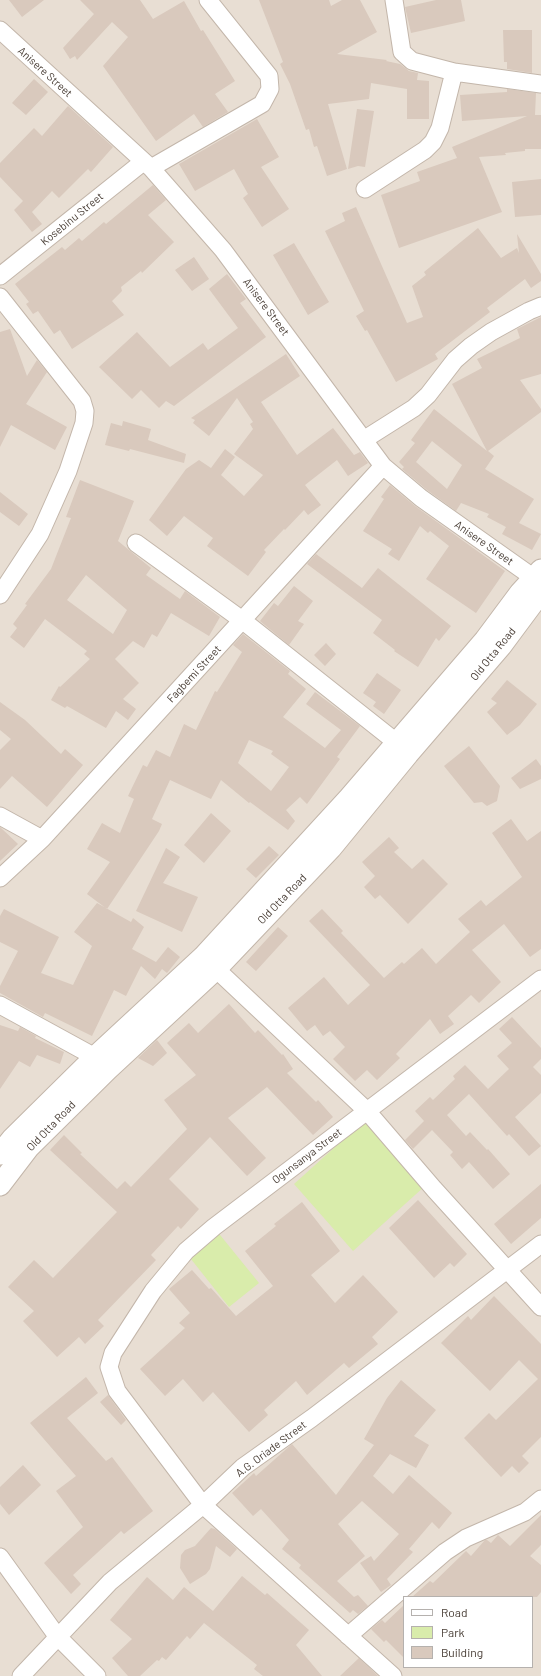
<!DOCTYPE html>
<html>
<head>
<meta charset="utf-8">
<style>
  body { margin:0 }
  #map { position:relative; width:541px; height:1676px; overflow:hidden; background:#f4ede5; font-family:Barlow,sans-serif }
  canvas { display:block }
  .legend { position:absolute; left:403px; top:1596px; width:130px; height:72px; box-sizing:border-box; background:#fff; border:1px solid #b5b1ae; margin:0; padding:5px 7px; list-style:none; font-size:12px; color:#473c34 }
  .legend li { display:flex; align-items:center; gap:8px; height:20px }
  .legend b { width:20px; border:1px solid #b5b1ae }
</style>
</head>
<body>
<div id="map">
<canvas width="541" height="1676"></canvas>
<ul class="legend">
<li><b style="height:5px;background:#fff"></b>Road</li>
<li><b style="height:11px;background:#d9ecab"></b>Park</li>
<li><b style="height:11px;background:#d9c9bd"></b>Building</li>
</ul>
</div>
<script>
const ctx = document.querySelector('canvas').getContext('2d');
ctx.lineJoin = 'round';
function fillPath(path, color) {
  ctx.fillStyle = color;
  ctx.fill(path, 'evenodd');
}
function poly(rows) {
  const path = new Path2D();
  for (const r of rows) {
    path.moveTo(r[0], r[1]);
    for (let i = 2; i < r.length; i += 2) path.lineTo(r[i], r[i + 1]);
  }
  return path;
}
function stroke(path, color, width, dash) {
  ctx.strokeStyle = color;
  ctx.lineWidth = width;
  ctx.lineCap = dash ? 'butt' : 'round';
  ctx.setLineDash(dash || []);
  ctx.stroke(path);
}
function drawText(font, color, halo, rows, align = 'center') {
  ctx.font = font + ' Barlow,sans-serif';
  ctx.lineWidth = 3;
  ctx.setLineDash([]);
  ctx.textBaseline = 'middle';
  ctx.strokeStyle = halo;
  ctx.fillStyle = color;
  for (const [text, x, y, turn = 0] of rows) {
    ctx.save();
    ctx.translate(x, y);
    ctx.rotate((+turn || 0) * Math.PI / 180);
    ctx.textAlign = isNaN(turn) ? turn : align;
    if (halo) ctx.strokeText(text, 0, 0);
    ctx.fillText(text, 0, 0);
    ctx.restore();
  }
}
fillPath(poly([
  [0,0,541,0,541,1676,0,1676],
  [404,1597,532,1597,532,1667,404,1667]
]), '#e8ded3');
fillPath(poly([
  [366,1119,425,1186,353,1251,294,1184],
  [212,1225,259,1283,229,1307,183,1249]
]), '#d9ecab');
fillPath(poly([
  [9,0,44,0,22,17],
  [80,0,140,0,153,19,184,1,201,31,203,30,235,81,215,94,228,112,203,127,194,114,156,141,103,66,128,37,112,22,77,60,75,56,70,59,63,48,94,14],
  [259,0,329,0,331,6,342,0,360,0,377,32,337,54,387,60,386,61,400,64,409,71,418,73,417,80,429,81,429,119,407,119,407,89,371,83,369,99,328,104,347,169,327,176,317,146,314,147,309,129,306,130,290,84,280,64,283,62],
  [436,0,461,0,465,21,411,33,405,7],
  [503,30,532,30,532,73,507,69,507,62,504,62],
  [34,79,48,92,26,115,12,103],
  [507,89,536,93,535,115,541,115,541,149,525,149,525,151,505,153,506,155,479,157,502,212,399,248,381,195,420,181,417,172,457,158,452,147,527,116,462,121,460,95,507,92],
  [68,106,113,147,91,172,88,169,59,198,52,191,32,212,42,224,32,232,14,210,23,201,0,177,0,163,34,128,42,136],
  [357,109,374,111,365,167,358,166,348,169],
  [257,119,279,157,261,167,289,209,262,227,243,198,248,194,234,169,195,191,179,164],
  [541,179,541,215,515,217,512,182],
  [153,185,166,200,148,215,174,242,142,273,141,271,121,287,122,291,112,301,124,315,72,349,60,330,54,334,38,311,33,314,26,304,29,302,15,284,62,247,65,250,79,238,82,241,104,222,106,224],
  [356,207,407,323,423,317,412,286,426,275,424,272,478,228,501,258,517,248,519,253,517,234,541,274,541,281,531,288,525,279,487,308,490,312,435,354,438,359,396,382,367,330,365,331,356,316,364,311,325,231,345,221,342,213],
  [294,243,329,302,308,315,273,255],
  [194,257,209,279,192,291,175,270],
  [227,274,246,299,240,303,266,337,174,406,166,401,159,408,141,390,132,399,99,367,137,332,170,367,203,343,208,350,238,328,209,289],
  [541,317,541,374,520,380,541,409,541,412,488,451,494,456,485,469,534,499,519,523,541,534,532,550,502,534,506,527,487,517,489,514,461,503,456,511,427,490,402,469,404,467,399,462,415,443,411,440,434,409,487,451,452,384,482,368,477,359,520,338,517,329],
  [432,441,462,465,447,489,416,462],
  [10,329,27,376,37,360,47,372,26,404,67,427,55,450,11,425,0,447,0,332],
  [286,354,300,376,261,402,297,455,333,428,354,455,360,452,368,463,348,476,337,460,305,485,321,505,308,515,304,510,285,530,284,529,264,550,266,552,248,576,207,546,213,538,184,516,167,536,149,520,186,469,199,460,211,468,225,449,235,457,221,475,244,496,263,475,234,454,253,429,250,424,253,422,237,398,209,436,193,423,195,420,191,418],
  [123,421,151,429,148,440,186,454,184,463,130,449,129,451,105,445,111,423,122,426],
  [80,480,134,501,118,541,151,568,146,575,180,599,185,591,220,617,209,636,171,613,157,637,152,634,144,648,133,641,115,659,139,683,123,699,136,709,128,720,116,711,106,728,67,706,65,708,51,700,59,686,60,687,90,659,84,654,87,651,45,619,24,648,10,637,17,628,13,624,27,605,25,604,51,569,71,518,66,517],
  [86,575,127,610,113,634,67,600],
  [390,485,415,506,505,571,476,613,426,579,449,546,430,531,428,533,420,526,399,561,388,554,392,549,363,531,384,499,381,497],
  [0,492,28,514,19,526,0,512],
  [316,554,362,588,378,568,451,626,439,641,436,638,418,667,394,651,395,650,373,633,382,620,307,564],
  [294,586,313,601,298,621,304,624,289,645,260,621,274,603,278,606],
  [243,634,290,671,288,674,306,689,283,717,325,748,341,730,306,704,315,692,360,726,337,757,340,759,307,804,300,797,286,810,295,821,288,830,250,802,249,803,221,780,211,799,170,780,152,819,162,824,159,831,107,909,87,894,110,862,87,849,102,823,120,833,134,799,128,796,143,765,147,767,156,750,170,757,184,724,196,730,215,691,217,692,242,652,233,645],
  [249,740,273,751,271,754,289,767,271,791,238,763],
  [326,643,336,654,325,666,314,655],
  [377,673,401,690,384,714,373,706,376,702,363,693],
  [507,680,537,704,520,725,507,735,487,712,497,703,491,699],
  [0,702,25,720,61,754,65,749,83,765,47,807,12,776,0,789,0,750,11,739,0,730],
  [469,746,500,786,497,801,487,806,482,802,474,803,444,766],
  [536,759,541,766,541,779,520,789,511,778],
  [211,813,231,831,204,863,184,845],
  [511,819,527,841,541,831,541,949,530,957,504,924,472,950,501,982,479,1003,471,995,448,1016,454,1024,440,1034,430,1019,396,1054,400,1058,377,1080,367,1070,355,1081,333,1059,345,1047,330,1031,323,1036,315,1025,307,1031,288,1008,324,977,348,1005,370,985,309,921,322,909,343,931,341,933,384,978,402,962,404,964,422,948,436,964,470,932,458,919,481,900,486,906,522,877,492,833],
  [0,827,18,844,0,861],
  [389,837,399,848,394,852,412,869,423,859,448,884,408,924,380,895,375,899,364,887,375,876,362,862],
  [269,846,279,855,256,878,246,869],
  [166,848,180,857,163,883,198,897,182,932,136,911],
  [97,903,131,922,133,918,144,927,132,949,156,962,168,947,180,957,167,973,162,969,155,979,141,966,126,996,114,990,92,1036,45,1013,43,1017,0,993,0,986,18,951,0,942,0,916,4,909,59,937,41,973,73,985,92,946,74,932],
  [278,927,288,936,256,971,246,962],
  [229,1004,255,1033,258,1030,282,1055,283,1054,293,1069,287,1073,316,1102,318,1100,333,1117,313,1135,267,1087,228,1118,266,1158,247,1176,210,1137,169,1179,199,1209,181,1229,178,1226,151,1255,156,1260,98,1320,104,1326,85,1344,79,1337,57,1357,23,1321,34,1311,8,1287,34,1260,53,1278,117,1212,50,1150,64,1135,82,1153,80,1154,117,1189,125,1181,131,1187,187,1129,164,1100,196,1075,167,1043,189,1023,198,1033],
  [512,1017,541,1048,541,1059,533,1067,541,1075,541,1093,515,1117,541,1146,529,1156,509,1134,507,1136,469,1094,447,1115,466,1136,470,1132,487,1150,488,1149,510,1174,493,1189,469,1162,462,1169,450,1155,453,1152,432,1130,413,1149,405,1140,424,1121,415,1111,430,1097,433,1100,455,1079,453,1076,465,1065,488,1089,509,1069,497,1056,512,1043,499,1029],
  [0,1025,18,1031,20,1027,36,1036,35,1038,64,1052,60,1064,37,1055,30,1067,19,1061,0,1089],
  [157,1040,167,1053,153,1066,138,1058],
  [541,1184,541,1218,511,1244,494,1224],
  [418,1200,467,1254,454,1267,450,1263,434,1278,389,1228],
  [302,1202,340,1251,311,1275,335,1303,363,1275,398,1312,372,1337,378,1344,349,1368,344,1363,307,1395,296,1381,264,1410,268,1415,249,1432,213,1392,203,1402,183,1379,165,1396,140,1369,185,1328,179,1323,190,1313,169,1289,192,1270,209,1289,211,1288,236,1316,273,1286,245,1251,276,1226,274,1224],
  [494,1296,541,1344,541,1437,522,1456,529,1463,519,1473,512,1466,501,1477,464,1438,489,1413,496,1420,538,1379,519,1360,490,1391,441,1343,468,1316,471,1320],
  [86,1377,98,1393,67,1418,106,1461,112,1457,153,1511,124,1534,121,1531,73,1575,81,1584,71,1594,44,1563,83,1527,56,1491,76,1476,30,1423],
  [401,1380,436,1410,414,1436,429,1445,416,1468,390,1454,373,1476,393,1494,409,1475,452,1513,439,1529,432,1522,409,1549,413,1552,387,1579,391,1585,381,1592,360,1563,371,1556,374,1561,399,1534,362,1501,338,1524,365,1556,337,1581,354,1597,358,1595,368,1606,358,1614,353,1610,350,1613,299,1568,301,1565,282,1549,289,1540,261,1509,253,1516,232,1493,254,1473,256,1476,292,1444,336,1495,374,1445,364,1439,387,1398],
  [108,1395,126,1420,121,1425,100,1402],
  [23,1465,41,1485,9,1515,0,1504,0,1487],
  [541,1515,541,1545,530,1556,541,1565,541,1592,537,1597,412,1597,430,1581,433,1583,466,1551,471,1556,485,1540,487,1540,491,1543,498,1535,510,1546],
  [211,1528,215,1529,237,1549,230,1557,216,1546,210,1569,206,1574,190,1584,180,1568,181,1555,185,1550,195,1546],
  [242,1576,265,1595,267,1593,309,1630,296,1645,322,1676,263,1676,254,1669,257,1665,204,1623,190,1639,187,1636,166,1660,162,1657,159,1661,157,1660,140,1676,128,1676,112,1658,132,1639,110,1620,147,1577,173,1600,184,1587,213,1611],
  [404,1605,404,1658,386,1640,384,1642,371,1629,382,1620,385,1623],
  [359,1658,378,1676,340,1676]
]), '#d9c9bd');
const minor = poly([
  [394,0,402,52,412,61,454,72,541,84],
  [0,30,151,168,223,250,383,466,421,498,534,578],
  [151,168,262,104,270,89,269,76,208,0],
  [365,189,425,150,433,142,440,128,454,72],
  [0,276,143,162],
  [0,297,82,401,85,411,84,423,68,471,40,534,0,595],
  [365,439,414,408,428,395,455,360,471,346,491,332,529,311,541,306],
  [136,543,242,620,396,742],
  [0,816,42,839],
  [0,878,42,839,383,466],
  [216,969,367,1111,434,1189,541,1307],
  [0,1005,95,1057],
  [0,1557,57,1636,97,1676],
  [348,1636,445,1552,466,1538,525,1512,541,1499],
  [21,1676,110,1582,203,1505,243,1467,312,1418,541,1244],
  [393,1676,203,1505,117,1391,109,1367,113,1353,153,1291,186,1251,214,1227,541,979]
]);
const tertiary = poly([
  [0,1154,12,1139,95,1057,203,957,349,798,485,640,520,593,541,570],
  [0,1185,29,1147,108,1069,216,969,331,848,408,754,501,646,541,592]
]);
stroke(minor, '#c3b6aa', 19);
stroke(tertiary, '#c3b6aa', 23);
stroke(minor, '#fff', 17);
stroke(tertiary, '#fff', 21);
drawText('11px', '#473c34', '#fff', [
  ["Anisere Street",45,72,42],
  ["Kosebinu Street",72,219,-39],
  ["Anisere Street",266,307,53],
  ["Anisere Street",484,543,35],
  ["Old Otta Road",493,654,-51],
  ["Fagbemi Street",194,674,-47],
  ["Old Otta Road",282,899,-46],
  ["Old Otta Road",51,1126,-46],
  ["Ogunsanya Street",307,1156,-37],
  ["A.G. Oriade Street",271,1449,-37]
]);
</script>
</body>
</html>
